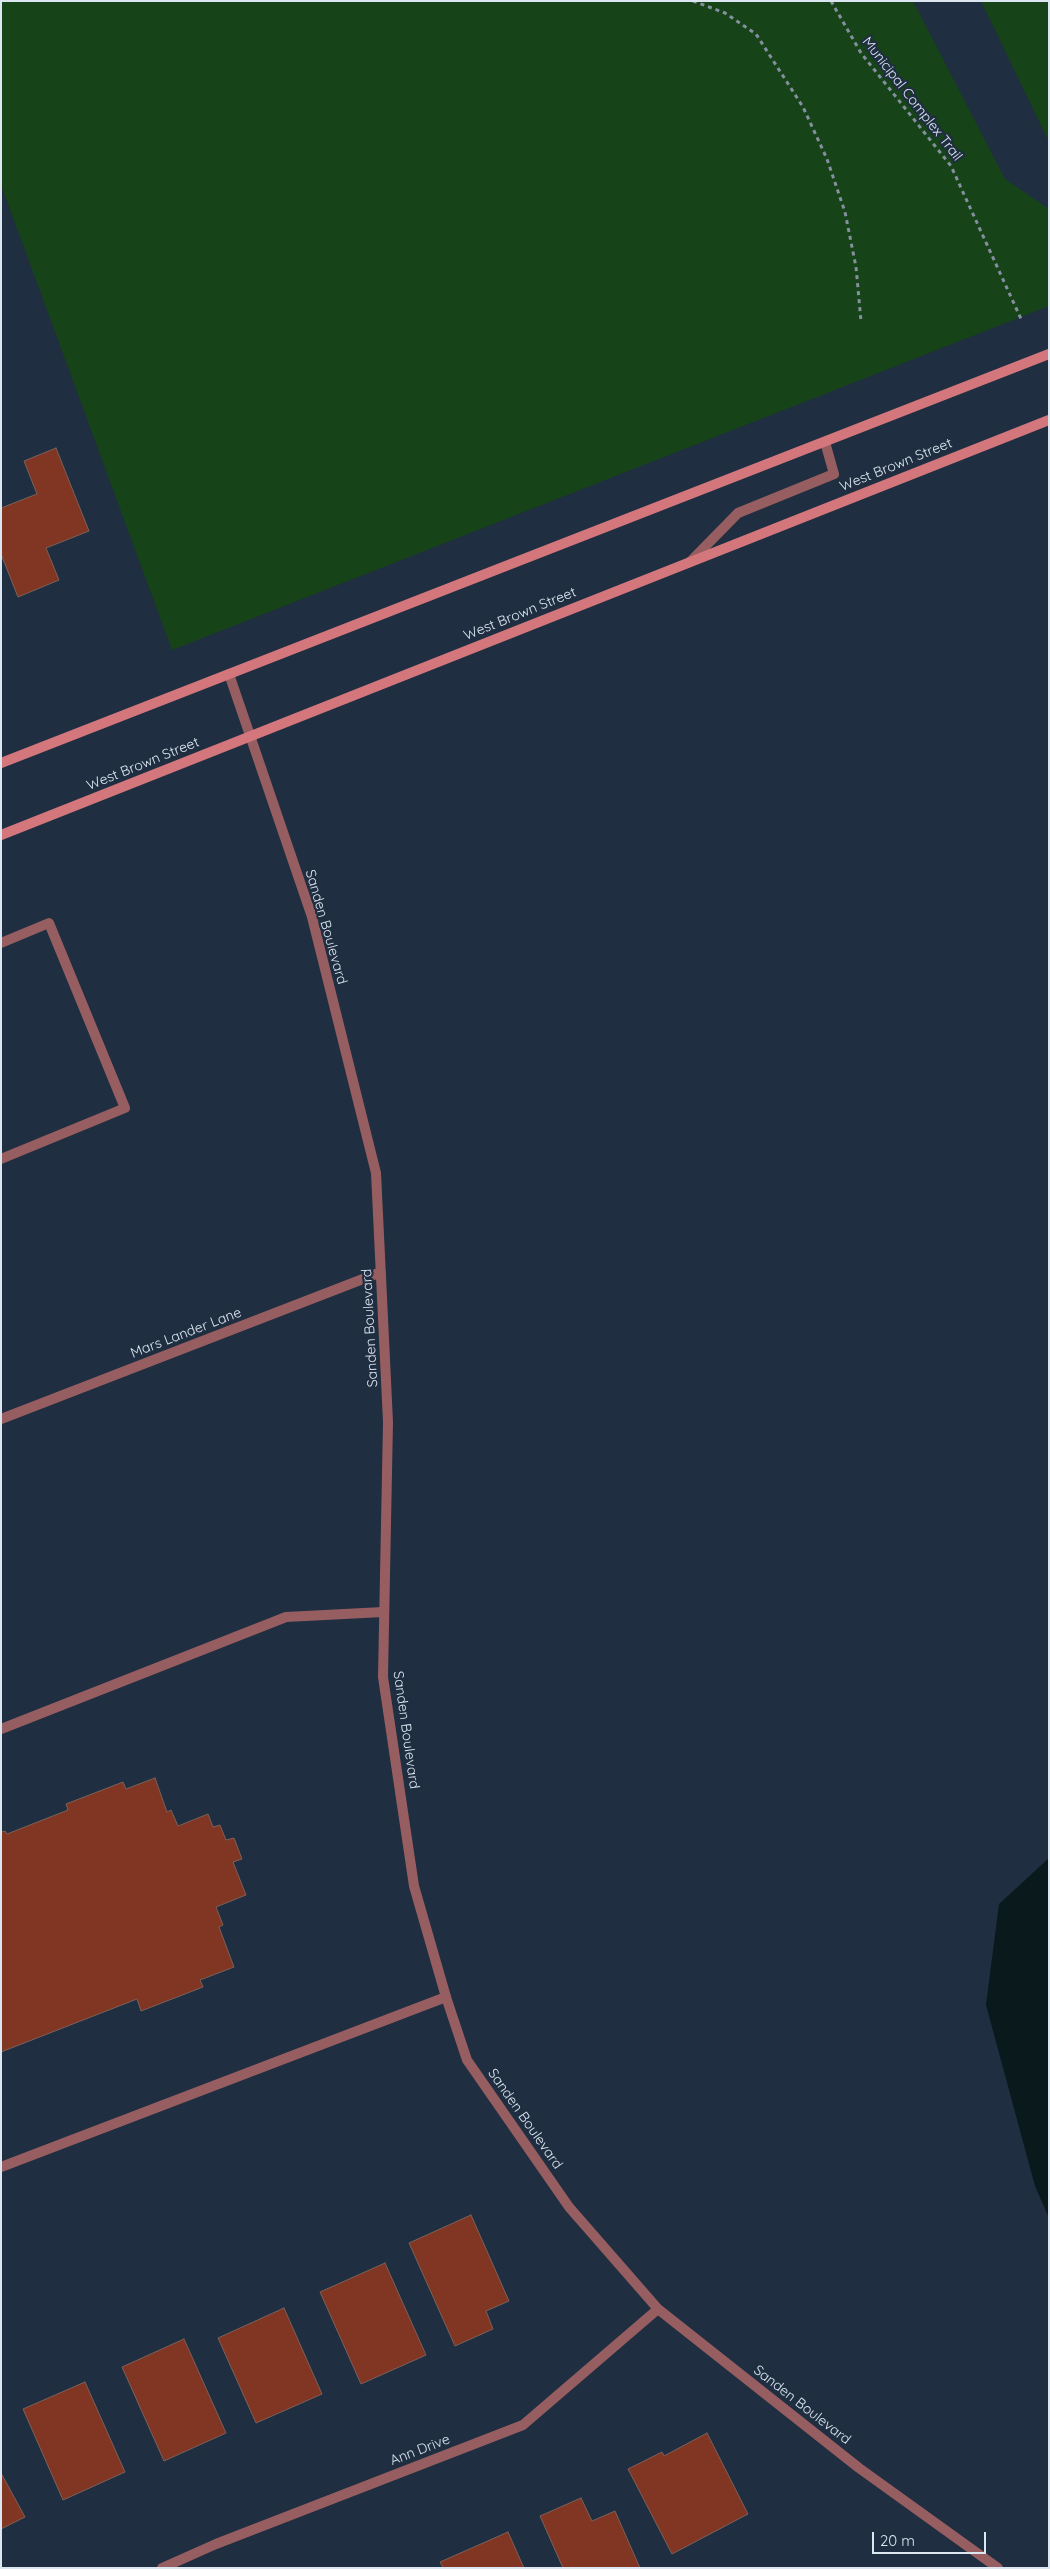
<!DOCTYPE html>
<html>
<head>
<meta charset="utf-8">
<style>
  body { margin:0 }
  #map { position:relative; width:1050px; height:2569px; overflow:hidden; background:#1f2e40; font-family:Quicksand,sans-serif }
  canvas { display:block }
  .frame { position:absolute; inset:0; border:2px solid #dce6f1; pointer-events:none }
  .scale { position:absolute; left:872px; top:2532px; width:114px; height:22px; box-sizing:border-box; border:2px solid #dce6f1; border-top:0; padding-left:6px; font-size:15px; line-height:18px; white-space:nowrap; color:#dce6f1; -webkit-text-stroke:4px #1f2e40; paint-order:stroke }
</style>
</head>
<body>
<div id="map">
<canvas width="1050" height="2569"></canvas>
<div class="frame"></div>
<div class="scale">20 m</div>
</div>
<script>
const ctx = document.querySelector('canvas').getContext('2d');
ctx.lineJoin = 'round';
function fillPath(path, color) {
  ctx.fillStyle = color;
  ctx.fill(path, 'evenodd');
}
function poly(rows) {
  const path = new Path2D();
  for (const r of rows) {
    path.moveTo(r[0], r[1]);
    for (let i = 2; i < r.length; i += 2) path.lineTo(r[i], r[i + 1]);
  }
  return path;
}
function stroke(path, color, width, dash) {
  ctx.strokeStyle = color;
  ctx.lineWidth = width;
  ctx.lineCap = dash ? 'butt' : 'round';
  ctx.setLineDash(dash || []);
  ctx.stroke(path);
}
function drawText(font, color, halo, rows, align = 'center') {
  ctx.font = font + ' Quicksand,sans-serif';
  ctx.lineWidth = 4.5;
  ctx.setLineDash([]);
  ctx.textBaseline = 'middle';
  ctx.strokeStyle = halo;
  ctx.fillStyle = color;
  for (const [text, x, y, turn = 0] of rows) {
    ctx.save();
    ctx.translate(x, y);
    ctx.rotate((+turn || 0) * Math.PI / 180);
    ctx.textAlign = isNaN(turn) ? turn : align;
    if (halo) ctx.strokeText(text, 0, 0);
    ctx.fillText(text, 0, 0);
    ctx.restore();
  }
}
fillPath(poly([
  [1,1,913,1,1005,179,1049,209,1049,306,172,650,1,185],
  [981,1,1049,1,1049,140,1047,138]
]), '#174318');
fillPath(poly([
  [1049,1858,1049,2218,1035,2186,986,2005,999,1904]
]), '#0a191c');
const building = poly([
  [56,448,89,531,46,548,59,580,18,597,1,554,1,508,37,494,24,461,56,448],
  [155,1778,167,1812,171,1810,178,1826,208,1814,213,1827,220,1825,226,1840,234,1838,242,1859,233,1862,246,1895,216,1907,223,1925,219,1927,234,1967,200,1980,203,1987,141,2011,137,1999,1,2052,1,1832,5,1831,7,1834,68,1810,66,1804,123,1782,126,1789,155,1778],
  [471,2215,509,2301,486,2311,493,2329,455,2346,409,2243,471,2215],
  [385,2263,426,2355,361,2384,320,2292,385,2263],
  [284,2308,322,2394,256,2423,218,2338,284,2308],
  [184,2339,226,2433,164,2461,122,2367,184,2339],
  [85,2382,125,2472,63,2500,23,2409,85,2382],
  [707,2433,748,2514,672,2554,628,2469,662,2452,664,2456,707,2433],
  [1,2473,25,2517,1,2529,1,2473],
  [581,2498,592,2521,615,2511,640,2568,563,2568,540,2516,581,2498],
  [508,2532,524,2568,443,2568,440,2562,508,2532]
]);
fillPath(building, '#813623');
stroke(building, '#7c615a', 1);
stroke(poly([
  [693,1,725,13,756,34,803,107,827,159,845,212,856,267,861,321],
  [831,1,861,53,951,166,1022,321]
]), '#84909f', 3, [4, 4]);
stroke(poly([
  [690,562,738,513,834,474,825,442],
  [1,1729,286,1617,383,1612],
  [1,2167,446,1997]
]), '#975e61', 10);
stroke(poly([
  [229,674,312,917,376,1173,388,1422,383,1677,414,1886,446,1997,467,2060,569,2207,658,2309,859,2468,998,2568],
  [1,943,49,923,125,1108,1,1159],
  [1,1419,381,1272],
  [162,2568,216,2544,523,2425,658,2309]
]), '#975e61', 10);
stroke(poly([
  [1,763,1049,354],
  [1,835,1049,420]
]), '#d3777d', 10);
drawText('14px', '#dce6f1', '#1f2e40', [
  ["Municipal Complex Trail",912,99,52],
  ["West Brown Street",896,465,-22],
  ["West Brown Street",520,614,-22],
  ["West Brown Street",143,764,-22],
  ["Sanden Boulevard",326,927,74],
  ["Sanden Boulevard",370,1328,-93],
  ["Mars Lander Lane",186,1333,-21],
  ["Sanden Boulevard",406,1730,82],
  ["Sanden Boulevard",525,2119,55],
  ["Sanden Boulevard",802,2405,38],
  ["Ann Drive",420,2450,-21]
]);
</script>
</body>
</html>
